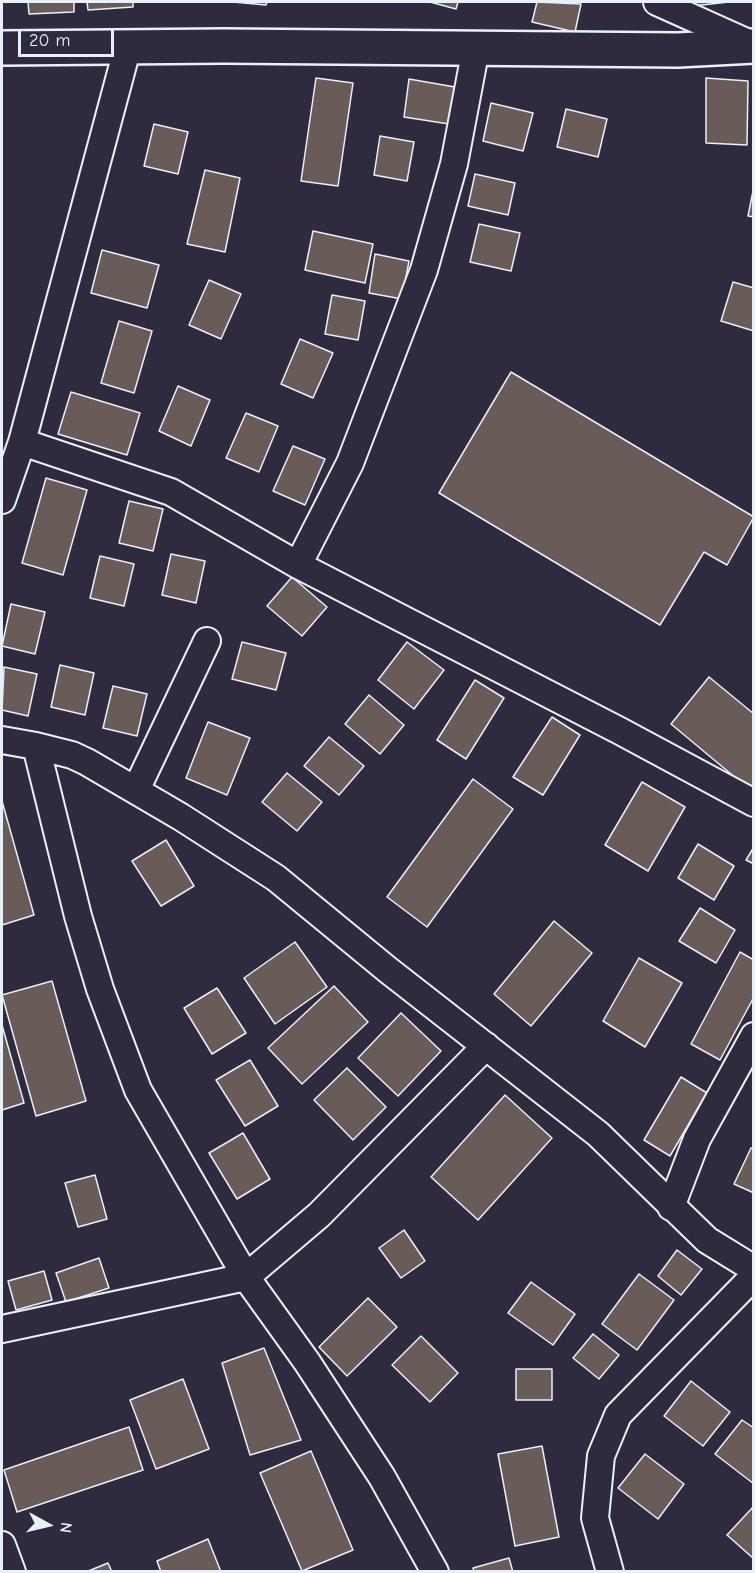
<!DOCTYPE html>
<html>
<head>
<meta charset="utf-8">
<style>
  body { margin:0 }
  #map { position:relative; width:755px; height:1573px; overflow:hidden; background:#2f2a3d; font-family:"Comic Neue",sans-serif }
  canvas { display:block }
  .frame { position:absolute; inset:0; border:3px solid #e8f1f8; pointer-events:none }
  .north { position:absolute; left:18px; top:1495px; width:60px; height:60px; -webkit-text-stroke:4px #2f2a3d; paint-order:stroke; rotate:98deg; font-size:16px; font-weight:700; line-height:24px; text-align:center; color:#e8f1f8 }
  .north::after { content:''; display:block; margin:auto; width:21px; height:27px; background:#e8f1f8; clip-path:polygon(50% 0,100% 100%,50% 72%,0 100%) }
  .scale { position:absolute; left:18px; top:30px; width:96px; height:27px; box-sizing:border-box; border:3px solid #e8f1f8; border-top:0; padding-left:8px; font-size:18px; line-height:21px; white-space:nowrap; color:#e8f1f8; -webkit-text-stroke:4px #2f2a3d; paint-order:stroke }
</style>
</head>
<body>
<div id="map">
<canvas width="755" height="1573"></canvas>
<div class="frame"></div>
<div class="north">N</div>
<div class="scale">20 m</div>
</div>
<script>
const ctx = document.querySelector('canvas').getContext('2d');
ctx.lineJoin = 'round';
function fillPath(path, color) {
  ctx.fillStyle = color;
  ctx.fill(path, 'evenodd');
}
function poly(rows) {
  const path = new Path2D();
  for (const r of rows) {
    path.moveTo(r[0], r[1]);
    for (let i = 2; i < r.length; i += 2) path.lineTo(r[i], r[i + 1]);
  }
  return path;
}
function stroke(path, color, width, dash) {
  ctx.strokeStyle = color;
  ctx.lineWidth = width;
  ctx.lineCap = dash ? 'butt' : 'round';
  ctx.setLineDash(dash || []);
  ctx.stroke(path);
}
const building = poly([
  [28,2,74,2,74,12,29,14,28,2],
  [87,2,133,2,133,7,88,10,87,2],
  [233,2,267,2,266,5,233,2],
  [430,2,458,2,456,9,430,2],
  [537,2,581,4,575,32,532,22,537,2],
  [693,2,729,2,693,6,693,2],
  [316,78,353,83,338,186,301,181,316,78],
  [706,78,748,81,747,145,706,143,706,78],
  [409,79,455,87,449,124,404,117,409,79],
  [491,103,533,113,523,151,483,141,491,103],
  [566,109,607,119,598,157,557,147,566,109],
  [154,124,188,132,178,174,144,166,154,124],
  [380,136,414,142,407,181,374,175,380,136],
  [205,170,240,178,225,252,187,244,205,170],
  [475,174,515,183,508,215,468,206,475,174],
  [754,186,754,217,748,216,754,186],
  [479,224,520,233,511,271,470,262,479,224],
  [313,231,373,244,365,283,305,270,313,231],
  [102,250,159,265,147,308,91,293,102,250],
  [375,254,409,261,402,299,369,293,375,254],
  [209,280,241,294,221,339,189,325,209,280],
  [733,282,754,288,754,331,721,321,733,282],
  [332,295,365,301,358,340,325,334,332,295],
  [119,321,152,331,134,393,101,383,119,321],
  [300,339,333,353,313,398,281,384,300,339],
  [511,372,754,517,727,565,704,552,660,625,439,493,511,372],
  [178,386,210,400,191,446,159,431,178,386],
  [71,392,140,413,127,455,58,434,71,392],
  [246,413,278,426,259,472,226,458,246,413],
  [293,446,325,459,305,505,273,491,293,446],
  [46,478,87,490,63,575,22,563,46,478],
  [129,501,163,509,153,551,119,543,129,501],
  [171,554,205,561,196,603,162,595,171,554],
  [100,556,134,564,124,606,90,598,100,556],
  [292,577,327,607,302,636,267,606,292,577],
  [11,604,45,612,35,654,2,646,11,604],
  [242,642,286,653,276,690,232,679,242,642],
  [407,642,444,670,414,709,378,680,407,642],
  [60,665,94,673,85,715,51,707,60,665],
  [4,667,37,674,28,716,2,710,4,667],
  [709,677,754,714,754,784,749,789,671,724,709,677],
  [475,680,504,698,466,759,437,740,475,680],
  [113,686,147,694,137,736,103,728,113,686],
  [369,695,404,725,380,754,345,724,369,695],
  [552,717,580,735,543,795,513,777,552,717],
  [208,722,250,738,227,795,186,778,208,722],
  [329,737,364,766,339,795,304,766,329,737],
  [287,773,322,802,297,831,262,802,287,773],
  [473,779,513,809,427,927,387,897,473,779],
  [642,782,685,807,648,871,605,845,642,782],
  [2,801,34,915,2,925,2,801],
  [166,840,194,886,161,906,132,861,166,840],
  [698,844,734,866,714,900,678,878,698,844],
  [754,847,754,864,746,860,754,847],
  [700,908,735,930,716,963,679,941,700,908],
  [554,921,592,953,531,1026,494,994,554,921],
  [295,942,327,987,275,1024,244,978,295,942],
  [740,952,754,960,754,997,720,1060,691,1044,740,952],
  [639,958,682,983,645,1047,603,1021,639,958],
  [52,981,86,1101,36,1116,2,995,52,981],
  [334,986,368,1022,302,1084,268,1048,334,986],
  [217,988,246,1033,212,1054,184,1008,217,988],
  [401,1013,441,1051,398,1096,358,1058,401,1013],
  [2,1025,24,1103,2,1110,2,1025],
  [250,1060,278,1106,245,1126,216,1080,250,1060],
  [347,1068,386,1107,353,1140,314,1100,347,1068],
  [681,1077,707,1093,670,1156,644,1140,681,1077],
  [505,1095,552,1138,478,1220,431,1177,505,1095],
  [243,1133,270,1179,237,1199,209,1153,243,1133],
  [751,1148,754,1149,754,1193,734,1184,751,1148],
  [95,1175,107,1219,78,1227,65,1183,95,1175],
  [404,1230,425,1261,401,1278,379,1248,404,1230],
  [677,1250,702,1269,681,1295,658,1276,677,1250],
  [99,1258,109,1288,66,1302,56,1273,99,1258],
  [44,1271,52,1300,16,1310,8,1281,44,1271],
  [639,1274,674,1300,637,1350,602,1324,639,1274],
  [531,1282,575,1314,553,1345,508,1313,531,1282],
  [368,1298,397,1327,347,1376,319,1347,368,1298],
  [593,1334,619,1355,599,1379,573,1358,593,1334],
  [421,1336,458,1373,430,1402,392,1365,421,1336],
  [264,1348,301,1440,250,1455,222,1363,264,1348],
  [516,1369,552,1369,552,1400,516,1400,516,1369],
  [183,1379,209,1449,156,1469,130,1400,183,1379],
  [691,1381,730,1412,703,1446,664,1416,691,1381],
  [742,1420,754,1428,754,1484,715,1454,742,1420],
  [129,1427,143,1470,17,1512,4,1470,129,1427],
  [542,1446,559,1537,515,1546,498,1454,542,1446],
  [311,1451,353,1550,302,1571,260,1473,311,1451],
  [645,1454,684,1484,658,1519,618,1488,645,1454],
  [754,1506,754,1559,727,1535,754,1506],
  [208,1539,221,1572,161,1572,157,1561,208,1539],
  [509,1558,513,1572,474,1572,473,1568,509,1558],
  [108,1563,112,1572,86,1572,108,1563]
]);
fillPath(building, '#695c58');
stroke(building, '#e8f1f8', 1.5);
const minor = poly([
  [657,2,753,45],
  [22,442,171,492,298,565,620,731,754,803],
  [2,500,22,442,128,46],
  [298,565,350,463,424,270,454,164,476,48],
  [2,740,36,746,78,916,100,989,138,1090,246,1277,307,1362,382,1477,435,1572],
  [36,746,72,755,87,762,181,817,276,878,388,970,598,1134,707,1240,754,1269],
  [136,790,207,641],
  [671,1207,697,1139,754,1036],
  [2,1329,246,1277,319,1215,486,1046],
  [2,1545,12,1572],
  [610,1572,595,1518,601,1456,618,1415,754,1276]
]);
const tertiary = poly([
  [2,48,224,46,678,50,754,46]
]);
stroke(minor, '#e8f1f8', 30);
stroke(tertiary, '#e8f1f8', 38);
stroke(minor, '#2f2a3d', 26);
stroke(tertiary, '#2f2a3d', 33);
</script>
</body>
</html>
